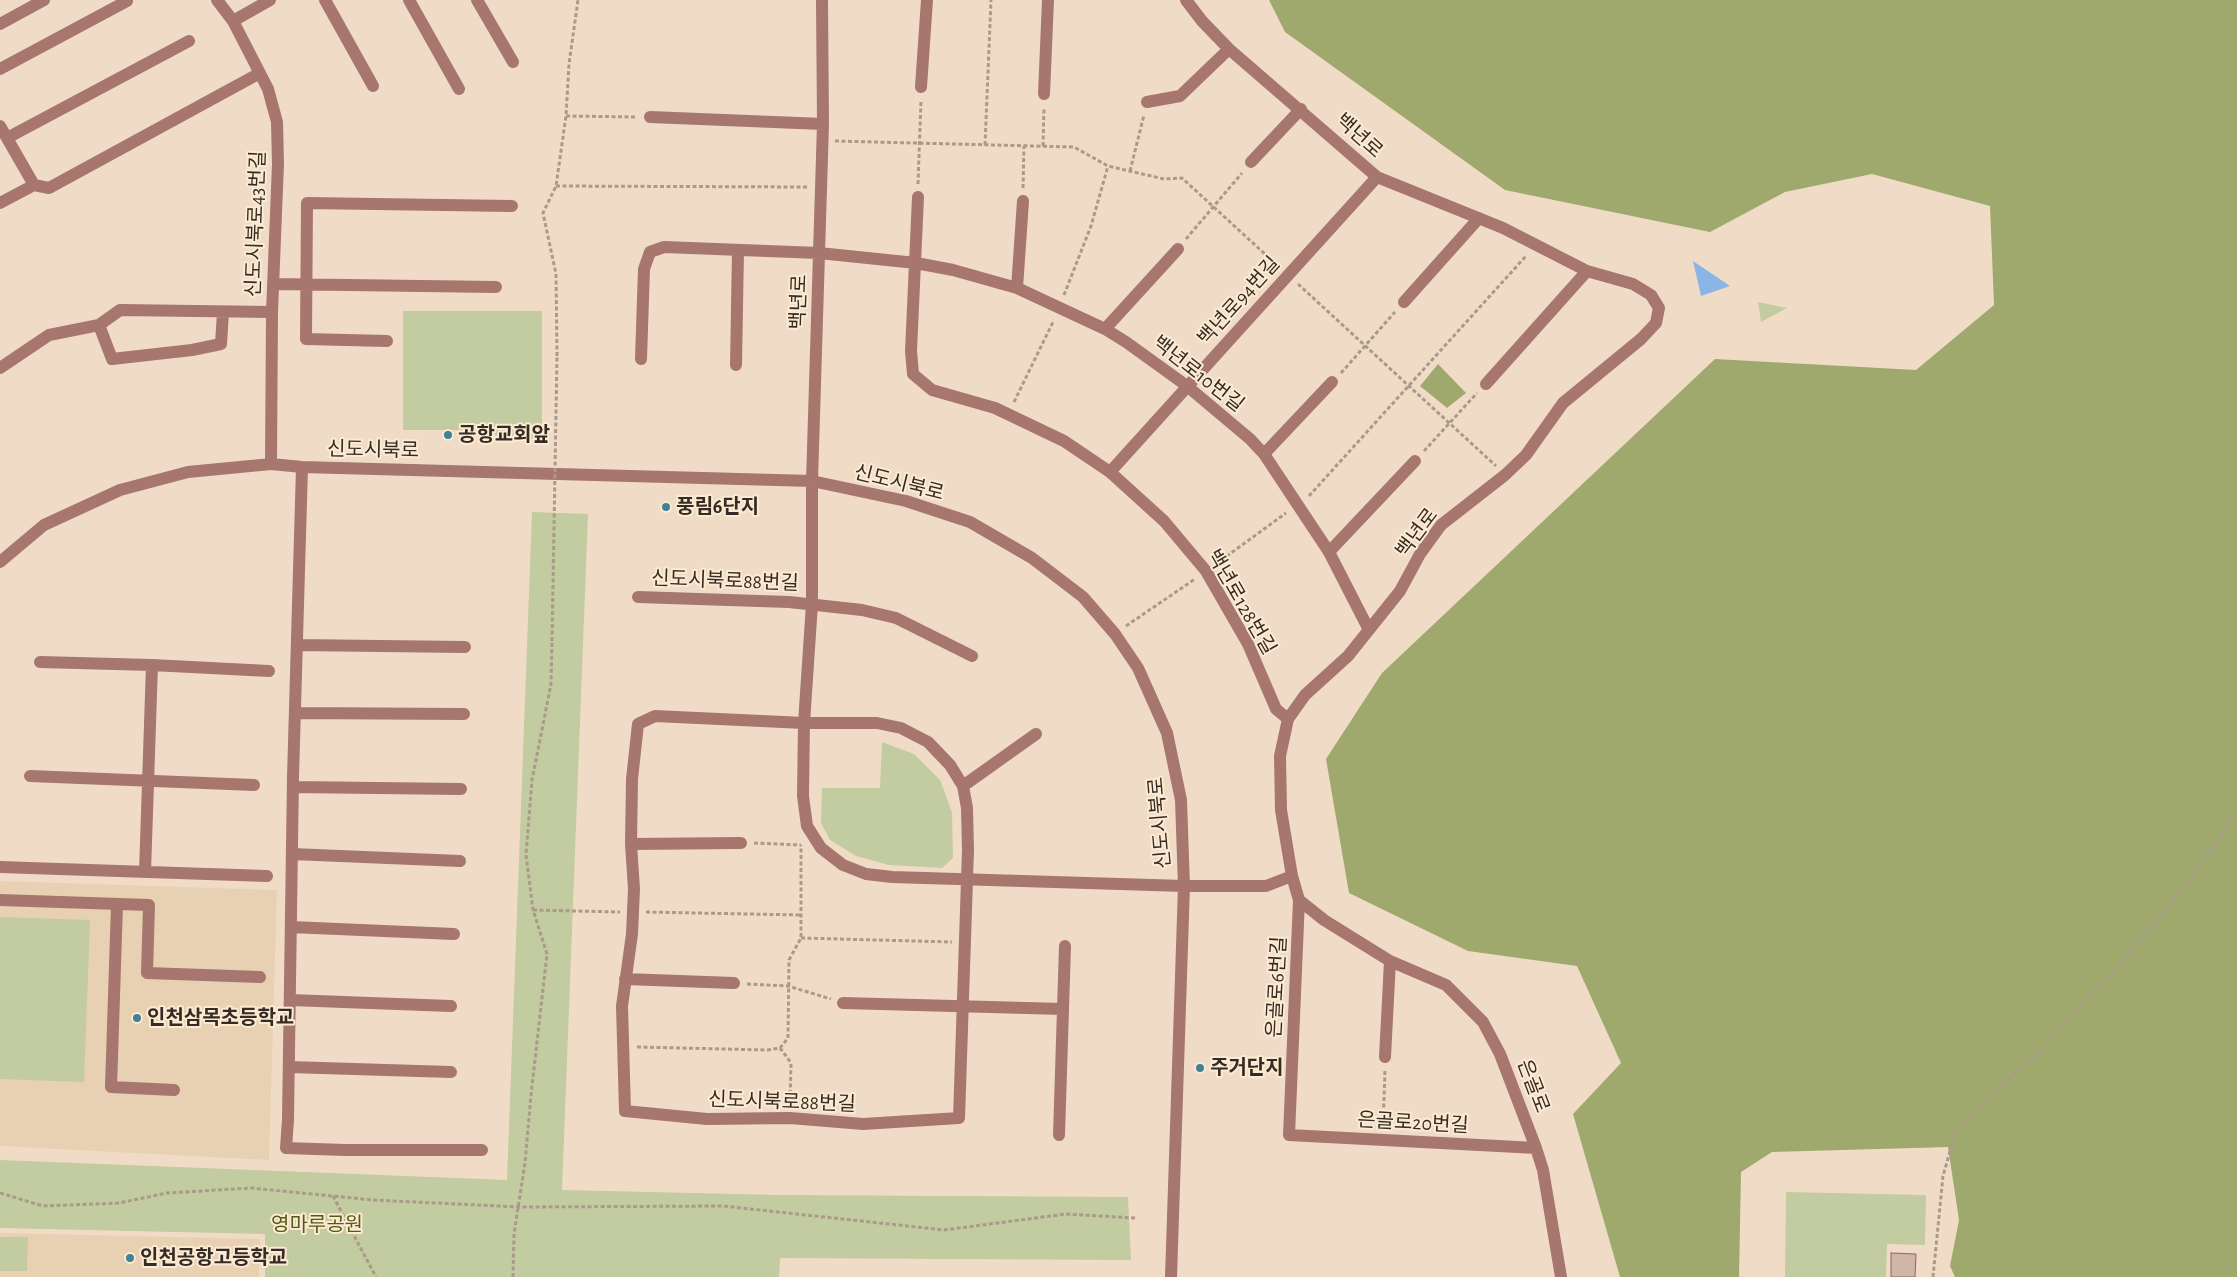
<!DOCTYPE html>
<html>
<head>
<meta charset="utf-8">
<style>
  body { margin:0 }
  canvas { display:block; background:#f0dcc6 }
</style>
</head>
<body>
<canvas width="2237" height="1277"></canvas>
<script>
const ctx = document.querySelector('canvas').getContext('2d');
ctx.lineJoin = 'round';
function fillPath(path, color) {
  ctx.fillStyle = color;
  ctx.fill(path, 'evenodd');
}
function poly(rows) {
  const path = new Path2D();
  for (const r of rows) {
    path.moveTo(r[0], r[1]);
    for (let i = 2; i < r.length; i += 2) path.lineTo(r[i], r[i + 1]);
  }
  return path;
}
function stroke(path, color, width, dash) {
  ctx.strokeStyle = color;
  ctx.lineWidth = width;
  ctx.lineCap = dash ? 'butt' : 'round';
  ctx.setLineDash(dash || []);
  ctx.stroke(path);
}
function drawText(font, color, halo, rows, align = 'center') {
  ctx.font = font + ' "Alegreya Sans","Noto Sans KR",sans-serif';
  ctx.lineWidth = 4;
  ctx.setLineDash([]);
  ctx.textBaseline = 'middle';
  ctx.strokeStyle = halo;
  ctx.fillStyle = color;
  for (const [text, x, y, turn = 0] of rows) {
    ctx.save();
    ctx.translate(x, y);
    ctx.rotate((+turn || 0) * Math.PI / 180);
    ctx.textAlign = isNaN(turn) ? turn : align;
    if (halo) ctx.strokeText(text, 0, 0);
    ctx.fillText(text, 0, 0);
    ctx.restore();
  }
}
fillPath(poly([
  [0,881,277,890,269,1160,0,1146],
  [0,1233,260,1239,259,1277,0,1277]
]), '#e8d0b3');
fillPath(poly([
  [1758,302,1787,308,1761,322],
  [403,311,542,311,542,439,504,439,486,430,403,430],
  [532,512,588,514,562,1190,780,1195,1128,1197,1131,1260,780,1258,779,1277,265,1277,265,1234,0,1228,0,1160,507,1180],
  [882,742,914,754,940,780,952,812,953,858,942,868,889,865,856,856,830,840,821,823,822,788,880,788],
  [0,917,90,920,84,1082,0,1079],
  [1786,1192,1926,1195,1925,1245,1887,1244,1886,1277,1785,1277],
  [0,1237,28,1237,27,1271,0,1271]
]), '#c3cba0');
fillPath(poly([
  [1269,0,2237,0,2237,1277,1955,1277,1950,1266,1959,1220,1948,1147,1772,1152,1741,1172,1739,1277,1620,1277,1573,1114,1621,1063,1577,966,1468,951,1349,893,1326,759,1382,673,1715,359,1916,370,1994,305,1990,206,1872,174,1785,192,1710,232,1505,190,1285,32],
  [1438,364,1466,393,1447,408,1420,386]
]), '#9fa96d');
fillPath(poly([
  [1693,261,1730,286,1701,296]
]), '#8bb5e4');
const building = poly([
  [1891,1253,1916,1254,1915,1277,1891,1277,1891,1253]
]);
fillPath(building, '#d1b5a7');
stroke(building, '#836a5e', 1);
stroke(poly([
  [566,116,636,117],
  [835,141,1074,147,1108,166,1164,179,1182,178,1278,266],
  [985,145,991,0],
  [1043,146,1044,107],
  [1130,171,1144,115],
  [918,184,921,101],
  [556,186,808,187],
  [1023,188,1024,146],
  [1186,239,1242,173],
  [1298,284,1496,466],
  [1064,295,1091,226,1108,166],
  [557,356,556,274,543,213,556,186,566,116,569,64,578,0],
  [1341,373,1395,312],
  [1014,402,1054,320],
  [1424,451,1477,393],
  [1309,496,1526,256],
  [1216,564,1286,513],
  [1126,626,1195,579],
  [754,843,801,845],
  [533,910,620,912],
  [646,912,800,915],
  [801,938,952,942],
  [747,984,788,986,831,999],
  [637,1047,767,1050,780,1048,788,1038,789,960,801,938,801,845],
  [780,1048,791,1063,790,1104],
  [1383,1127,1385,1071],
  [0,1193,43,1206,119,1203,167,1193,251,1188,373,1200,520,1207,723,1206,944,1230,1066,1214,1135,1218],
  [333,1196,376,1277],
  [513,1277,514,1234,525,1163,531,1095,547,954,533,910,526,855,532,780,551,684,552,641],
  [1933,1277,1943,1176,1955,1134,1989,1095,2046,1046,2079,1005,2120,964,2168,907,2217,842,2237,808]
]), '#aa9a8a', 3, [4, 2.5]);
stroke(poly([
  [217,0,233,21,268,89,277,122,278,164,272,312,271,464],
  [325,0,373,86],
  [409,0,459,89],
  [477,0,513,62],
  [822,0,823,124,812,481,812,604,804,723,803,796,807,826,821,848,843,865,866,874,892,877,1184,886,1266,886,1292,876,1299,900,1324,920,1390,961,1446,985,1483,1022,1500,1054,1536,1148,1543,1170,1561,1277],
  [1186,0,1202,21,1229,49,1377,177,1503,228,1587,271,1633,284,1651,295,1659,308,1656,323,1641,339,1563,403,1526,455,1505,475,1441,525,1420,554,1400,591,1348,656,1305,695,1288,719,1280,756,1281,810,1292,876],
  [233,21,270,0],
  [0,24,44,0],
  [0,69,127,1],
  [921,87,927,0],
  [1044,94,1048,0],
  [1147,102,1180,96,1229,49],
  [650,117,823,124],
  [0,126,34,185],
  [7,138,189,41],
  [1251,162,1301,109],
  [918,197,911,351,913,374,932,390,995,408,1064,441,1110,472,1164,521,1206,571,1248,644,1276,709,1288,719],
  [0,203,34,185,49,188,260,73],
  [274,284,496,287],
  [1017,288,1023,201],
  [1404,302,1479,218],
  [99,325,112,359,192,350,221,344,223,312],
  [1105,329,1178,249],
  [387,341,306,339,307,203,512,206],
  [641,359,644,269,650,252,664,247,819,253,916,263,953,270,1017,288,1105,329,1126,342,1187,386,1250,439,1264,454,1329,552,1369,630],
  [736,365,738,251],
  [0,368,49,335,99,325,120,310,272,312],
  [1486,384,1587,271],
  [1264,454,1332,382],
  [302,467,293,777,288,1120,286,1148,345,1150,482,1150],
  [1110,472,1377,177],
  [1329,552,1415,461],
  [0,562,44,525,120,490,188,472,271,464,302,467,812,481,906,501,970,522,1032,558,1083,597,1115,634,1138,668,1167,733,1181,800,1184,886,1171,1277],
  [638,597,789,602,862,610,896,618,972,656],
  [297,645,465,647],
  [40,662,152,665],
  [295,713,464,714],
  [655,716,804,723,877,723,901,728,928,742,950,765,963,786,967,808,968,850,959,1118,863,1124,790,1118,707,1119,625,1111,622,1006,632,934,634,889,631,844,632,779,638,724,655,716],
  [30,776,254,785],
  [963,786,1036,734],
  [293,787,461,789],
  [631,844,741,843],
  [292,854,460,861],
  [0,867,267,876],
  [145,872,152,665,269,671],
  [0,900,149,905,147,973,260,977],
  [1299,900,1289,1135,1536,1148],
  [117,905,111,1087,174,1090],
  [291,927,454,934],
  [625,979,734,983],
  [290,1000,451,1006],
  [843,1003,1063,1009],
  [1385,1057,1390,961],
  [289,1067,451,1072],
  [1059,1135,1065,946]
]), '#a7766e', 12);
stroke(poly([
  [552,641,557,356]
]), '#aa9a8a', 3, [4, 2.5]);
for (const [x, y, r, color] of [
  [448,435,5,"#418195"],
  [666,507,5,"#418195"],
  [137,1018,5,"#418195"],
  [1200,1068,5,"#418195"],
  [130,1258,5,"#418195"]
]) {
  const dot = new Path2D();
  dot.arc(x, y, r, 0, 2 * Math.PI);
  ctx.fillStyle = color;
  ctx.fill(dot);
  stroke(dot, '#fdead3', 2);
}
drawText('20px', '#342c24', '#fdead3', [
  ["백년로",1359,136,42],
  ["신도시북로43번길",256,224,-88],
  ["백년로94번길",1239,301,-48],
  ["백년로",799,302,-88],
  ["백년로10번길",1198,374,38],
  ["신도시북로",373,450,1],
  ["신도시북로",899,483,14],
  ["백년로",1417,533,-53],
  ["신도시북로88번길",725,581,2],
  ["백년로128번길",1241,602,60],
  ["신도시북로",1160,823,-95],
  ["은골로6번길",1277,987,-87],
  ["은골로",1533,1086,69],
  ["신도시북로88번길",782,1102,2],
  ["은골로20번길",1413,1123,3]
]);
drawText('bold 20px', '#342c24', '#fdead3', [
  ["공항교회앞",458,435],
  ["풍림6단지",676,507],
  ["인천삼목초등학교",147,1018],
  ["주거단지",1210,1068],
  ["인천공항고등학교",140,1258]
], 'left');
drawText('20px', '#535b19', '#fdead3', [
  ["영마루공원",317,1225]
]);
</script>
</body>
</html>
